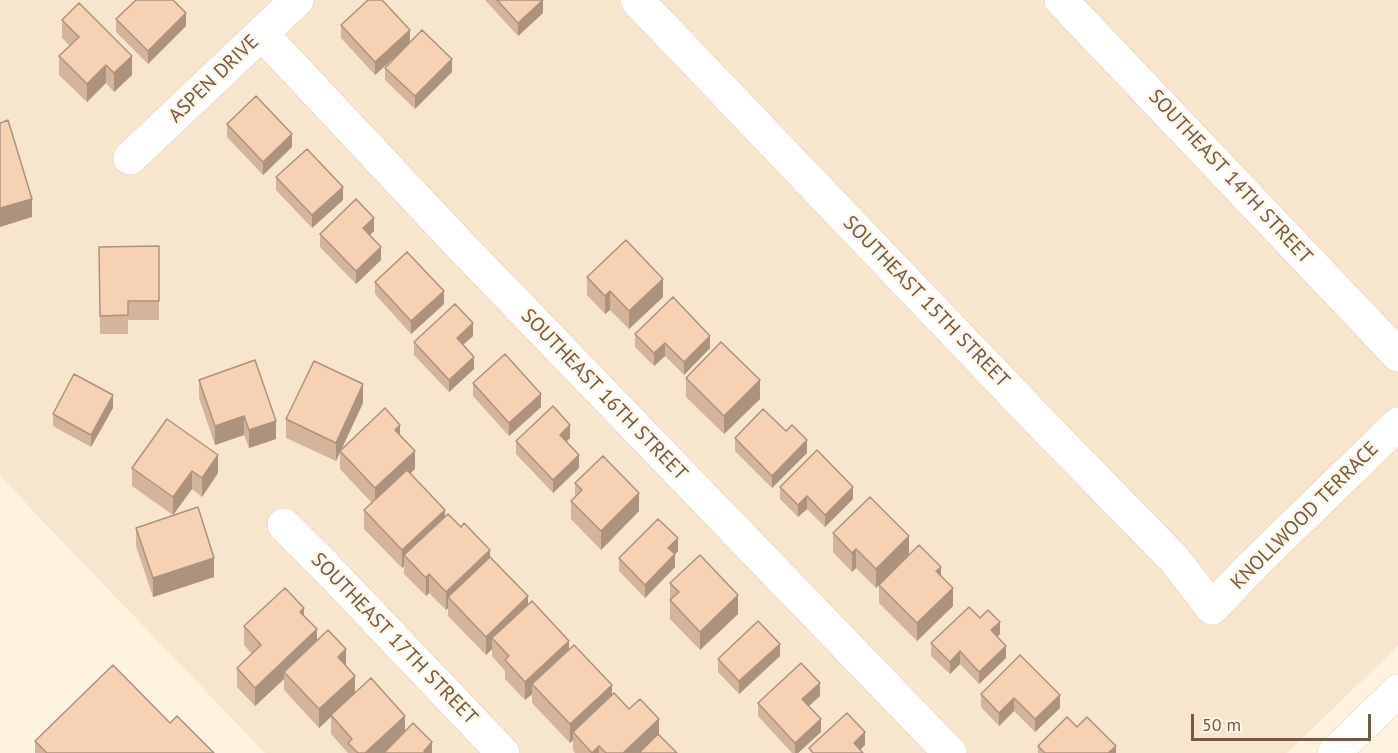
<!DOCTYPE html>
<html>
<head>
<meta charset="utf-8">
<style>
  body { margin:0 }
  #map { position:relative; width:1398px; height:753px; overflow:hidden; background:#fef3df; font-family:"PT Sans",sans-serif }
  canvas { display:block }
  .scale { position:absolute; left:1191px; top:714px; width:180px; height:27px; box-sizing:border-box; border:3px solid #775844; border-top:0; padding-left:8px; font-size:18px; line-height:21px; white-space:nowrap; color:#775844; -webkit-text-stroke:4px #fff7e8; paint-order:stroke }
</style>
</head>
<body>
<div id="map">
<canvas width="1398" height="753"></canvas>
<div class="scale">50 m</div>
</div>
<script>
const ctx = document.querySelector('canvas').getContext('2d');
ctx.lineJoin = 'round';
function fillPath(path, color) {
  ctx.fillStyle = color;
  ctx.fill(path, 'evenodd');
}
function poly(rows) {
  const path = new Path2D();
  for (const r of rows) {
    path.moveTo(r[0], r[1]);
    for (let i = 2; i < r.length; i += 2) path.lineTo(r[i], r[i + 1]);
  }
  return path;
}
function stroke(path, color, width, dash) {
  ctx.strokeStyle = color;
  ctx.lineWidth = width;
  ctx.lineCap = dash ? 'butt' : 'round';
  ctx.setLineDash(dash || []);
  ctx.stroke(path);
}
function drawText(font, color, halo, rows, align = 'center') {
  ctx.font = font + ' "PT Sans",sans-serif';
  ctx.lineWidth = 4.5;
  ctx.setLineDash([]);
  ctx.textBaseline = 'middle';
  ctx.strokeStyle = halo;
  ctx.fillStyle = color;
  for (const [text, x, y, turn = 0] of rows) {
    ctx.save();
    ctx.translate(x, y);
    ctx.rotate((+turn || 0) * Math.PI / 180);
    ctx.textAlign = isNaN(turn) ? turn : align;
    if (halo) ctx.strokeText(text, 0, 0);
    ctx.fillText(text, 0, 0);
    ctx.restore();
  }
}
fillPath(poly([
  [0,0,1398,0,1398,646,1287,753,265,753,34,512,0,475]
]), '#f7e5cd');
const minor = poly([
  [637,0,1046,428,1174,559,1212,608,1252,566,1398,424],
  [1061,0,1398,355],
  [262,34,459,244,950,753],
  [130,158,297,0],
  [284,525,326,567,503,753],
  [1334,753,1398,691]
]);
stroke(minor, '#e3cfba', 34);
stroke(minor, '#fff', 33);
fillPath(poly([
  [485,0,543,0,543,13,518,36],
  [116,19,186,26,148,64,116,32],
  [62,20,132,75,114,92,106,83,87,102,59,75,59,56,70,46,62,38],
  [341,25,410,43,452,72,415,109,385,80,385,68,407,46,375,75,341,38],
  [227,124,292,147,263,175,227,137],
  [276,177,343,200,312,228,276,190],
  [374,231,370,235,381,260,356,284,320,247,320,234],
  [159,246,159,320,128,320,128,334,100,334,99,247],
  [587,277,663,297,629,329,610,310,605,314,587,295],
  [375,282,444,304,411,334,375,294],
  [635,334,710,348,684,375,665,356,654,366,635,347],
  [473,336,463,345,474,369,449,392,414,355,414,342],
  [686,378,760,399,724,434,686,397],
  [199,380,276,439,249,448,244,435,215,445,199,398],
  [473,383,541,407,509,436,473,396],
  [363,403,341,450,400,435,415,469,410,473,445,517,490,557,528,605,612,695,659,735,677,753,575,753,573,750,573,740,570,743,532,703,532,694,525,700,505,679,505,671,492,656,492,649,486,655,448,616,448,608,446,610,429,593,426,596,404,574,404,566,402,568,364,529,364,510,372,503,340,469,340,452,336,461,286,438,286,419],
  [113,408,91,447,53,426,53,414],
  [167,419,218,473,202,497,192,489,173,515,132,486,132,468],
  [570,438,567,441,579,468,553,493,516,454,516,441],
  [735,438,807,453,772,488,735,451],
  [575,483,639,511,601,550,571,519,571,501,575,497],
  [780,487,853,499,825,527,807,509,798,517,780,499],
  [136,528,214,577,153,597,136,546],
  [833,533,909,554,876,588,856,568,852,572,833,552],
  [678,551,675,554,675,567,645,598,619,571,619,558],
  [941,576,953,606,917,641,879,603,879,585],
  [670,583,738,614,700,650,670,619],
  [304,617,317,641,346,666,355,693,432,753,348,753,331,734,331,717,319,728,284,690,284,679,255,706,237,687,237,668,252,654,244,645,244,626],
  [980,618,1000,634,998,636,1006,658,979,684,960,664,950,674,931,656,931,643],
  [1020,655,1060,708,1035,732,1014,711,999,726,981,707,981,694],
  [780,656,739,694,718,672,718,659],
  [820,696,809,706,821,732,798,753,792,753,758,716,758,703],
  [170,723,214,753,35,753,35,741],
  [1077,727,1116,753,1038,753,1038,746]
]), '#d4b49b');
fillPath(poly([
  [543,0,543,13,518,36,518,23],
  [186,13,186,26,148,64,148,51],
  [410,30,410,43,375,75,375,62],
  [132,56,132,75,114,92,114,73],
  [452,59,452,72,415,109,415,96],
  [106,65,106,83,87,102,87,84],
  [292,134,292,147,263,175,263,162],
  [343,187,343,200,312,228,312,215],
  [32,199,32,217,0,227,0,208],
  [374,218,374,231,363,241,363,228],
  [381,247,381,260,356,284,356,271],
  [663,279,663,297,629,329,629,311],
  [444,291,444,304,411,334,411,321],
  [610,291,610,310,605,314,605,296],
  [473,323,473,336,457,350,457,338],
  [710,336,710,348,684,375,684,362],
  [665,343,665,356,654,366,654,353],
  [474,357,474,369,449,392,449,380],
  [760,380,760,399,724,434,724,416],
  [363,384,363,403,336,461,336,443],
  [541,394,541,407,509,436,509,423],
  [113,395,113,408,91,447,91,435],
  [244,416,244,435,215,445,215,426],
  [276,421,276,439,249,448,249,430],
  [400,425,400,443,395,430],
  [570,425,570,438,560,447,560,435],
  [807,440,807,453,772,488,772,476],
  [415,451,415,469,375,507,375,488],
  [218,455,218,473,202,497,202,478],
  [579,455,579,468,553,493,553,480],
  [192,471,192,489,173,515,173,497],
  [853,487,853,499,825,527,825,515],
  [639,493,639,511,601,550,601,531],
  [807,496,807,509,798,517,798,505],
  [445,510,445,528,404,555,404,566,402,568,402,550],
  [909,536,909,554,876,588,876,569],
  [678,538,678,551,668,560,668,548],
  [856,549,856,568,852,572,852,553],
  [490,550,490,569,448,597,448,608,446,610,446,592],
  [675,554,675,567,645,598,645,585],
  [214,558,214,577,153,597,153,578],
  [941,567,941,586,936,571],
  [429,574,429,593,426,596,426,578],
  [953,588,953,606,917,641,917,623],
  [738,595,738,614,700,650,700,632],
  [528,596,528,615,492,638,492,649,486,655,486,637],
  [304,608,304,627,300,612],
  [1000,622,1000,634,991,643,991,630],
  [317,629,317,648,284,672,284,679,255,706,255,688],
  [569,641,569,659,532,684,532,694,525,700,525,682],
  [780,644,780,656,739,694,739,681],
  [1006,646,1006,658,979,684,979,672],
  [346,649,346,668,338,657],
  [960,651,960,664,950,674,950,662],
  [355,676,355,694,319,728,319,709],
  [820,683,820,696,802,712,802,699],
  [612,685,612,703,573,732,573,740,570,743,570,724],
  [1060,695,1060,708,1035,732,1035,719],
  [1014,698,1014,711,999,726,999,713],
  [405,716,405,734,385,753,365,753],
  [659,719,659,737,642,753,623,753],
  [821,719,821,732,798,753,795,753,795,743],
  [865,732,865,745,857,753,854,743],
  [432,742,432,753,424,753,424,751],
  [599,746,599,753,592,753],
  [1116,746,1116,753,1108,753]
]), '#ad927e');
const building = poly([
  [136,0,173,0,186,13,148,51,116,19,136,0],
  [368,0,382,0,410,30,375,62,341,25,368,0],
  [497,0,543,0,518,23,497,0],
  [79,3,132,56,114,73,106,65,87,84,59,56,79,37,62,20,79,3],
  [422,30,452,59,415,96,385,68,422,30],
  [256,96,292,134,263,162,227,124,256,96],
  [8,120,32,199,0,208,0,123,8,120],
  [307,149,343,187,312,215,276,177,307,149],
  [356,199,374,218,363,228,381,247,356,271,320,234,356,199],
  [626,240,663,279,629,311,610,291,605,296,587,277,626,240],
  [159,246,159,301,128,301,128,315,100,316,99,247,159,246],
  [407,252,444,291,411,321,375,282,407,252],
  [673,297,710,336,684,362,665,343,654,353,635,334,673,297],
  [455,304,473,323,457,338,474,357,449,380,414,342,455,304],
  [721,342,760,380,724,416,686,378,721,342],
  [505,354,541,394,509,423,473,383,505,354],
  [255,360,276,421,249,430,244,416,215,426,199,380,255,360],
  [314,361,363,384,336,443,286,419,314,361],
  [74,374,113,395,91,435,53,414,74,374],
  [553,406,570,425,560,435,579,455,553,480,516,441,553,406],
  [385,408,400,425,395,430,415,451,375,488,340,451,385,408],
  [763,409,786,431,792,425,807,440,772,476,735,438,763,409],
  [167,419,218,455,202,478,192,471,173,497,132,468,167,419],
  [817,450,853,487,825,515,807,496,798,505,780,487,817,450],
  [603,456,639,493,601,531,571,501,582,490,575,483,603,456],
  [407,470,445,510,402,550,364,510,407,470],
  [870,497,909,536,876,569,856,549,852,553,833,533,870,497],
  [198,507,214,558,153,578,136,528,198,507],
  [448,514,461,527,464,523,490,550,446,592,429,574,426,578,404,555,448,514],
  [658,519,678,538,668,548,675,554,645,585,619,558,658,519],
  [919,545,941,567,936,571,953,588,917,623,879,585,919,545],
  [700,555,738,595,700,632,670,600,679,592,670,583,700,555],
  [490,557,528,596,486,637,448,597,490,557],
  [285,588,304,608,300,612,317,629,255,688,237,668,261,645,244,626,285,588],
  [532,601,569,641,525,682,505,660,509,656,492,638,532,601],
  [969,607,980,618,988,610,1000,622,991,630,1006,646,979,672,960,651,950,662,931,643,969,607],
  [758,621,780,644,739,681,718,659,758,621],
  [328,630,346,649,338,657,355,676,319,709,284,672,328,630],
  [574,645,612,685,570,724,532,684,574,645],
  [1020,655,1060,695,1035,719,1014,698,999,713,981,694,1020,655],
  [801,663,820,683,802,699,821,719,795,743,758,703,801,663],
  [113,665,170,723,177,716,214,753,47,753,35,741,113,665],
  [371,678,405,716,365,753,358,753,348,743,352,739,331,715,371,678],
  [614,693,629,709,640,699,659,719,623,753,606,753,599,746,592,753,573,732,614,693],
  [847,713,865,732,854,743,863,753,813,753,809,748,847,713],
  [1067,717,1077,727,1087,717,1116,746,1108,753,1045,753,1038,746,1067,717],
  [413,723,432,742,424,751,426,753,384,753,413,723],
  [658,734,677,753,639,753,658,734]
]);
fillPath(building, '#f7d1b4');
stroke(building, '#ad927e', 1.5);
drawText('20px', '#775844', '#fff7e8', [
  ["ASPEN DRIVE",214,79,-44],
  ["SOUTHEAST 14TH STREET",1230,177,47],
  ["SOUTHEAST 15TH STREET",926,302,46],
  ["SOUTHEAST 16TH STREET",604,395,46],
  ["KNOLLWOOD TERRACE",1305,516,-45],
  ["SOUTHEAST 17TH STREET",394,639,46]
]);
</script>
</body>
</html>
